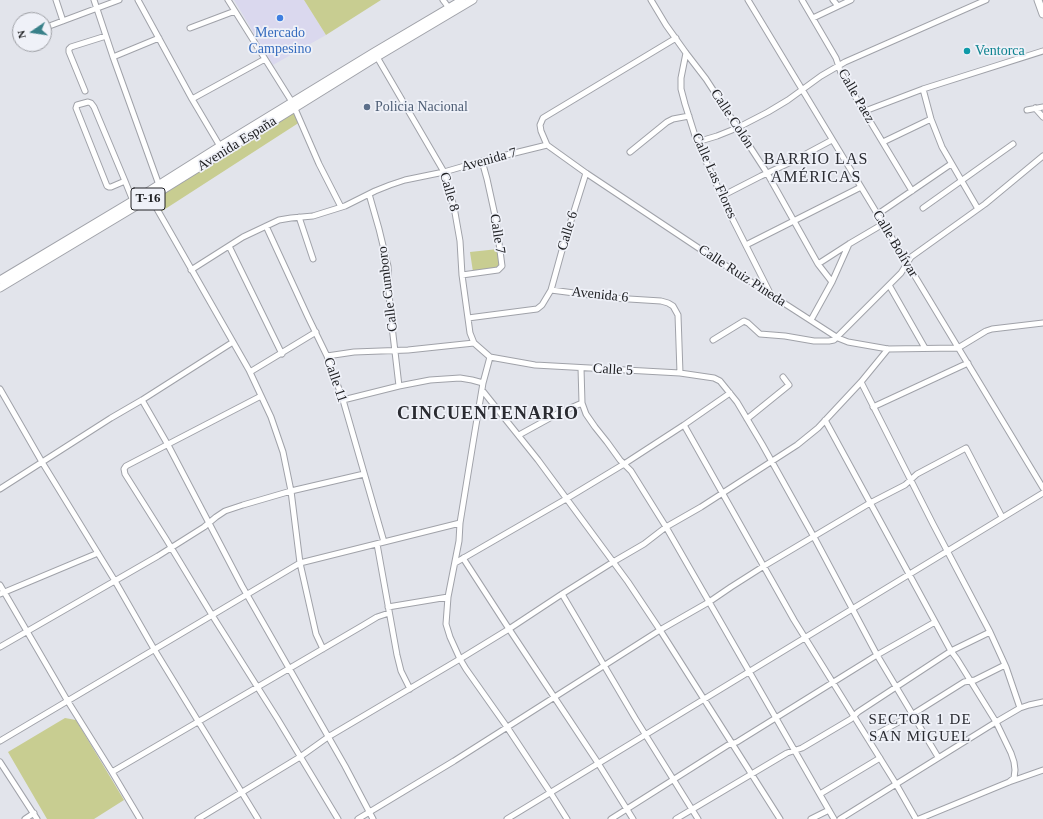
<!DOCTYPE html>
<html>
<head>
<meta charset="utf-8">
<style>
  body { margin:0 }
  #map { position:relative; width:1043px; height:819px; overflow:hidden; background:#e2e4eb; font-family:Georgia,serif }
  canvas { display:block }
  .north { position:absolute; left:12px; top:12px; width:40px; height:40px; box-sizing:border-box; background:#eff1f8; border:1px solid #9c9ea3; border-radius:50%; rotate:257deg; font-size:11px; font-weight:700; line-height:16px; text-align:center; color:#202124 }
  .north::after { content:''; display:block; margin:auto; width:14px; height:18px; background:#388089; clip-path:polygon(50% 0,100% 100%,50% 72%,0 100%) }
</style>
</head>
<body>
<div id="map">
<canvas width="1043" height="819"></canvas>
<div class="north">N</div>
</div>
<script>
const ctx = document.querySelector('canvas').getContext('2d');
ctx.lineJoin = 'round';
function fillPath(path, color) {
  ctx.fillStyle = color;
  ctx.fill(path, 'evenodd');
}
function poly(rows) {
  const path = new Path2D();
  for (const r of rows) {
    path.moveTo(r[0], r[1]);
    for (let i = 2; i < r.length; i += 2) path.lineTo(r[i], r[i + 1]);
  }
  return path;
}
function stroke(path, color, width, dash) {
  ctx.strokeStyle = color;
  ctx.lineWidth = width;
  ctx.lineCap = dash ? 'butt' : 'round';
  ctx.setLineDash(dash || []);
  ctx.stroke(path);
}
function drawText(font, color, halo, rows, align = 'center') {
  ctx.font = font + ' Georgia,serif';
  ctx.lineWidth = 3.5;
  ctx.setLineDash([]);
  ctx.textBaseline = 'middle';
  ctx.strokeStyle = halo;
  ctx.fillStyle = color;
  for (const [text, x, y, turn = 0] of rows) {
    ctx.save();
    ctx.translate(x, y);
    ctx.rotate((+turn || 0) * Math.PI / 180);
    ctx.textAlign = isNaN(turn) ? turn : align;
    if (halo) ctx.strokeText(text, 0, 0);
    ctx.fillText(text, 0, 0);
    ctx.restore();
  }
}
fillPath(poly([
  [234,0,304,0,326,35,273,65]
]), '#dad8ee');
fillPath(poly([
  [304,0,381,0,326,35],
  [294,109,300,122,159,213,150,198],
  [498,249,501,268,473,272,470,252],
  [65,718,76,720,124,800,94,819,47,819,8,752]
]), '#c8cd91');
const minor = poly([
  [56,0,63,21],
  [94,0,113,57,159,185],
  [138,0,192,99,221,148],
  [228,0,292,102,319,164,341,207],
  [443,0,449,8],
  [651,0,666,25,686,53,706,79,767,173,818,264,832,282],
  [748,0,1043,488],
  [802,0,836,58,841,73,912,191],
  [833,0,838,6],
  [813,18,851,0],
  [44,28,119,0],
  [190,28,235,11],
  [676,38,543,118,540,125,541,131,547,145,586,173,700,249,838,338,848,342,888,349,958,348,986,331,992,329,1043,323],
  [686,53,681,78,681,89,685,104,697,142,732,218,770,293],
  [113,57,159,38],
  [377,57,444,172,454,207,460,241,462,275,470,333,474,343],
  [923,89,931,119,942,147,978,209],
  [85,91,69,52,69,49,71,47,106,36],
  [192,99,265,59],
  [1035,108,1043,117],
  [1027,110,1043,107],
  [865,111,923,89,1043,51],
  [697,142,717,136,737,128,768,112,788,100,821,76,845,62,986,0],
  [883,142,931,119],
  [630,152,667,122,673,119,689,116],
  [125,181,111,187,109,187,107,186,76,108,77,105,88,102,91,103,94,107,125,181,133,201],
  [369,194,379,229,388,266,390,309,399,386],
  [149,195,249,370,271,417,283,452,291,491,300,563,316,634,323,649],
  [722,196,761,176,791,162,832,140],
  [923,208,1013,144],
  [878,214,951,164],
  [299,217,313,259],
  [266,226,308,317,327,356,343,400,384,542],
  [746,245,861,187],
  [229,246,282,354],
  [818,264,849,244,883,224],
  [191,270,243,237,279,220,291,218,313,216,345,206,375,191,390,185,405,180,444,172,482,161,547,145],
  [462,275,498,270,502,266,496,220,487,179,482,161],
  [889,285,925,348],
  [551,290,564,243,586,173],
  [468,318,537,309,542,305,551,290,613,298,661,301,668,303,673,306,678,315,680,373],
  [811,320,832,282,849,244],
  [713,340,744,321,748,323,760,334,785,336,814,341,829,341,834,340,901,273,911,257,985,204,1043,156],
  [327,356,354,352,408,350,474,343,490,357],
  [490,357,535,365,680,373,714,378,720,381,737,402,762,444,814,537,877,655,938,757],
  [490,357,483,383,473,443,460,523,459,541,448,597,446,624,450,637,460,659,466,669,507,727,550,792,567,819],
  [581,368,582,403,586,414,595,427,607,442,620,460,631,471,666,527,834,819],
  [250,372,316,332],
  [861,382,933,524,990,632,1006,667,1020,708],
  [0,389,42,462,115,581,154,649,258,819],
  [482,390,538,460,628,582,660,630,780,819],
  [261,396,126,466,124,469,125,474,166,539,212,615,277,718,338,819],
  [142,400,168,445,242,586,345,766,373,819],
  [343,400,399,386,430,380,460,378,472,380,483,383],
  [873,407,968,363],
  [747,419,789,385,783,377],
  [825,420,951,651,957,659,996,722,1011,753,1014,762,1015,770,1014,778,1009,782],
  [684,425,794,620,896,784,916,819],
  [519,435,559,413,582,403],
  [0,489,111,418,142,400,233,342],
  [377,544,397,655,401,671,410,689],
  [463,558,509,629,598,763,633,819],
  [455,563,566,499,624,464,684,425,730,393],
  [0,585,67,700,112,772,140,819],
  [0,594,98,553],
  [562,594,635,718,698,819],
  [388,607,448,597],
  [0,647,158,556,204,527,216,517,225,511,243,505,291,491,364,474],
  [868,739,913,714,964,682,975,680,1005,665],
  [0,741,300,563,460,523],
  [0,762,37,819],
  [112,772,362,626,377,617,389,613],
  [820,794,880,758],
  [25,819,34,813],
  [198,819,300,757,328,737,460,659,509,629,562,594,613,562,644,544,666,527,701,507,797,445,818,428,861,382,888,349],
  [358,819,454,761,660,630,709,602,731,587,764,566,870,503,905,485,917,474,966,448,1002,517],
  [507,819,1043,493],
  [611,819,728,745,737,742,877,655,935,622],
  [676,819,787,753,802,748,851,719,858,712,951,651,990,632],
  [811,819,829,810],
  [840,819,996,722,1020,708,1029,705,1043,702],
  [919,819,1009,782,1043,770]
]);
const highway = poly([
  [1038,0,1043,14],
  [0,280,147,192,220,146,374,52,462,0],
  [0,288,150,198,377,57,473,0]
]);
stroke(minor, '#a0a2a9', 7);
stroke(highway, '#a0a2a9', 9);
stroke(minor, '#fff', 5);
stroke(highway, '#fff', 7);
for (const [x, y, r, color] of [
  [280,18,4,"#3f7fe0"],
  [967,51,4,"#0f9aa8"],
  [367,107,4,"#5c6f8a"]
]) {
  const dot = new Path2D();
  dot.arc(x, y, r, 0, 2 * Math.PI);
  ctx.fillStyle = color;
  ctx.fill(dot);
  stroke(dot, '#eff1f8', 1.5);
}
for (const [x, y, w] of [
  [148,199,34]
]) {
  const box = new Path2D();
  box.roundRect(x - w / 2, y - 11, w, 22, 3);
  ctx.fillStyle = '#eff1f8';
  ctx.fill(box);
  stroke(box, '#202124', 1);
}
drawText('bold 13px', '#202124', null, [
  ["T-16",148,199]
]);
drawText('14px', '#366cbe', '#eff1f8', [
  ["Mercado",280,33],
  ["Campesino",280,49]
]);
drawText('14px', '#0d838f', '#eff1f8', [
  ["Ventorca",975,51]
], 'left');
drawText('14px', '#202124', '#eff1f8', [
  ["Calle Paez",856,96,60],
  ["Calle Colón",732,119,57],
  ["Avenida España",237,144,-32],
  ["Avenida 7",489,160,-15],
  ["Calle Las Flores",714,176,66],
  ["Calle 8",449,192,74],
  ["Calle 6",568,231,-73],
  ["Calle 7",497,234,81],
  ["Calle Bolívar",895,244,59],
  ["Calle Ruiz Pineda",742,276,33],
  ["Calle Cumboro",388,289,-97],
  ["Avenida 6",600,295,6],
  ["Calle 5",613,370,3],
  ["Calle 11",335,380,71]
]);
drawText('14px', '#4e5e75', '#eff1f8', [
  ["Policia Nacional",375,107]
], 'left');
ctx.letterSpacing = '1px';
drawText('15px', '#2a2b31', '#eff1f8', [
  ["SECTOR 1 DE",920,720],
  ["SAN MIGUEL",920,737]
]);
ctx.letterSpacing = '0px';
ctx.letterSpacing = '1px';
drawText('16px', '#2a2b31', '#eff1f8', [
  ["BARRIO LAS",816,160],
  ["AMÉRICAS",816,178]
]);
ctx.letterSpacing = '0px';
ctx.letterSpacing = '1px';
drawText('bold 18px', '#2a2b31', '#eff1f8', [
  ["CINCUENTENARIO",488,414]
]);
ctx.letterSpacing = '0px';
</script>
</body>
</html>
